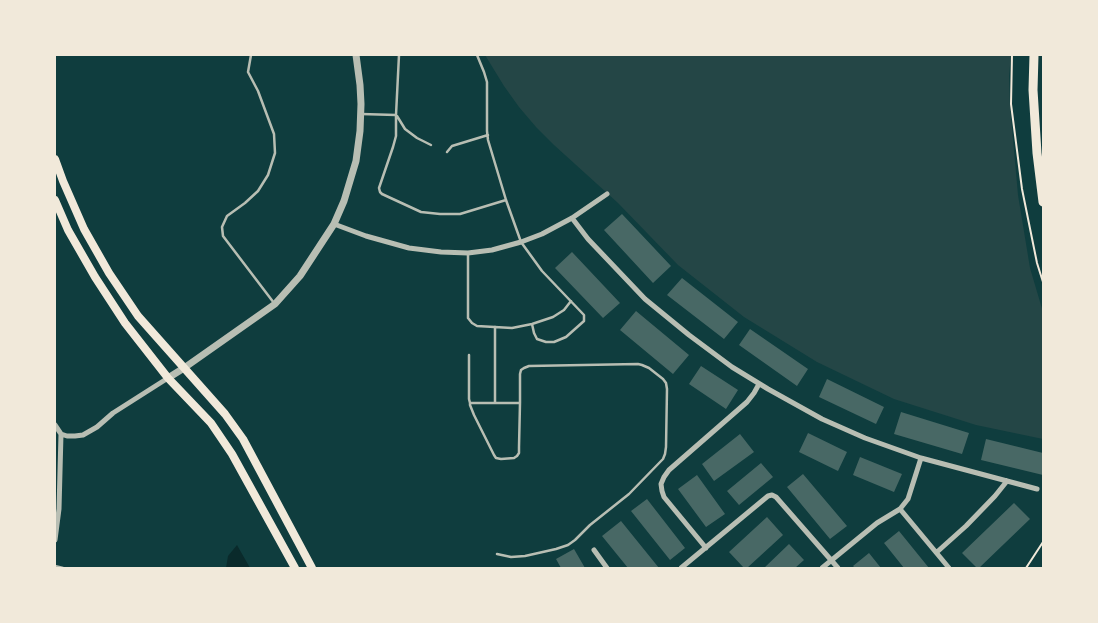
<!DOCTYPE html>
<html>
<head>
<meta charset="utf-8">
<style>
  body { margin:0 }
  #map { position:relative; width:1098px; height:623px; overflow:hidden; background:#0f3d3e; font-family:"Titillium Web",sans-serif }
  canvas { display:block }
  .frame { position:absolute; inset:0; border:56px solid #f1e9da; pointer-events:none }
</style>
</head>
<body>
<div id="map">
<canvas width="1098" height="623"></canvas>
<div class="frame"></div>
</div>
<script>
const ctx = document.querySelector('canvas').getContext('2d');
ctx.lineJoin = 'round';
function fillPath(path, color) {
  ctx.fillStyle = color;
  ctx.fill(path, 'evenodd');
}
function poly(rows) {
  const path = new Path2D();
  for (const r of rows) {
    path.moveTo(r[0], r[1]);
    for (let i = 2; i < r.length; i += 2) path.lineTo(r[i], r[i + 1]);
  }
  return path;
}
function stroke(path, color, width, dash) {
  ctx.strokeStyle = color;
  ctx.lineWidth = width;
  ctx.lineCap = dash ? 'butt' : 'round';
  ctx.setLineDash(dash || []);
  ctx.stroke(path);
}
fillPath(poly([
  [485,55,1011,55,1009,76,1010,106,1018,195,1030,268,1043,312,1043,439,976,425,894,399,817,362,744,317,678,265,618,203,554,145,536,127,519,107,504,86]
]), '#244646');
fillPath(poly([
  [237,545,250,568,226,568,228,556]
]), '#0a2a2b');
fillPath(poly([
  [622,214,671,266,653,283,604,230],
  [572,252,620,303,603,318,555,268],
  [682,278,738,322,724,339,667,295],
  [636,311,689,355,673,374,620,330],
  [750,329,808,369,797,386,739,345],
  [701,366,738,390,726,409,689,384],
  [827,379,884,407,876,424,819,397],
  [901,412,969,433,962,454,894,434],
  [808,433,847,452,838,471,799,452],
  [740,434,754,452,714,481,702,464],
  [986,439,1043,453,1043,475,981,460],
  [860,457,902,474,894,492,853,475],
  [761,463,773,477,739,505,727,491],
  [803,474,847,526,830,539,787,487],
  [697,475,725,514,706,527,678,489],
  [647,499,685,548,670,560,631,511],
  [1014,503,1030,519,979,568,977,568,962,553],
  [767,517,783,535,747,568,744,568,729,552],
  [621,521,659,568,628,568,602,536],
  [899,531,929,568,904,568,884,543],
  [789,544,804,560,795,568,764,568],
  [574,549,585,568,561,568,556,559],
  [869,553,881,568,855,568,853,566]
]), '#486865');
stroke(poly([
  [1012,55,1011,104,1022,189,1037,263,1043,282],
  [1026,568,1043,542]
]), '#f1e9da', 2);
stroke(poly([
  [251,55,248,72,258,91,274,134,275,153,268,175,258,191,245,203,227,216,222,227,223,236,274,303],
  [477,55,484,72,487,82,487,131,488,140,506,200,521,242,542,271,584,315,584,321,566,337,554,342,546,342,537,339,534,333,532,324],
  [361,114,396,115,399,55],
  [396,115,396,136,393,147,379,188,380,192,382,194,421,212,440,214,460,214,506,200],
  [397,116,405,129,417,138,431,145],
  [447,152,452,146,488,135],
  [468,253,468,318,472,323,477,326,512,328,532,324,553,317,564,310,571,301],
  [495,327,495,402],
  [469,355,469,399,470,403,470,405,474,415,494,455,496,458,501,459,514,458,517,456,519,453,519,447,520,403,470,403],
  [497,554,511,557,525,556,556,549,568,545,575,540,590,525,629,494,663,459,665,454,666,447,667,389,666,383,663,379,649,368,642,365,638,364,529,366,524,368,521,370,520,374,520,403],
  [55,566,63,568]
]), '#b8beb3', 2.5);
stroke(poly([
  [572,218,588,239,645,299,689,335,732,367,768,389,822,419,865,438,921,458,1037,489],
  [334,224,366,236,409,248,441,252,468,253,492,250,521,242,542,234,572,218,607,194],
  [55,425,61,434,67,436,75,436,83,435,97,427,113,413,168,378],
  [900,509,949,568],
  [55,540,59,509,61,434],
  [706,548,664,497,662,491,661,484,664,477,669,470,747,402,754,393,759,384],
  [594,550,607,568],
  [937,552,966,526,995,496,1007,481],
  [681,568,768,496,772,495,776,497,838,568],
  [822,568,877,523,900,509,908,499,921,458]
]), '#b8beb3', 5);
stroke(poly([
  [168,378,184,368,275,304,300,276,334,224,344,201,356,161,360,131,361,104,360,85,356,55]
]), '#b8beb3', 7);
stroke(poly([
  [55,159,63,181,84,229,109,273,138,316,225,414,243,439,312,568],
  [55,200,68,230,95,277,125,323,168,378,211,423,232,454,295,568]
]), '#f1e9da', 8);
stroke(poly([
  [1034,55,1033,90,1037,153,1043,202]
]), '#f1e9da', 9);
</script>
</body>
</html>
